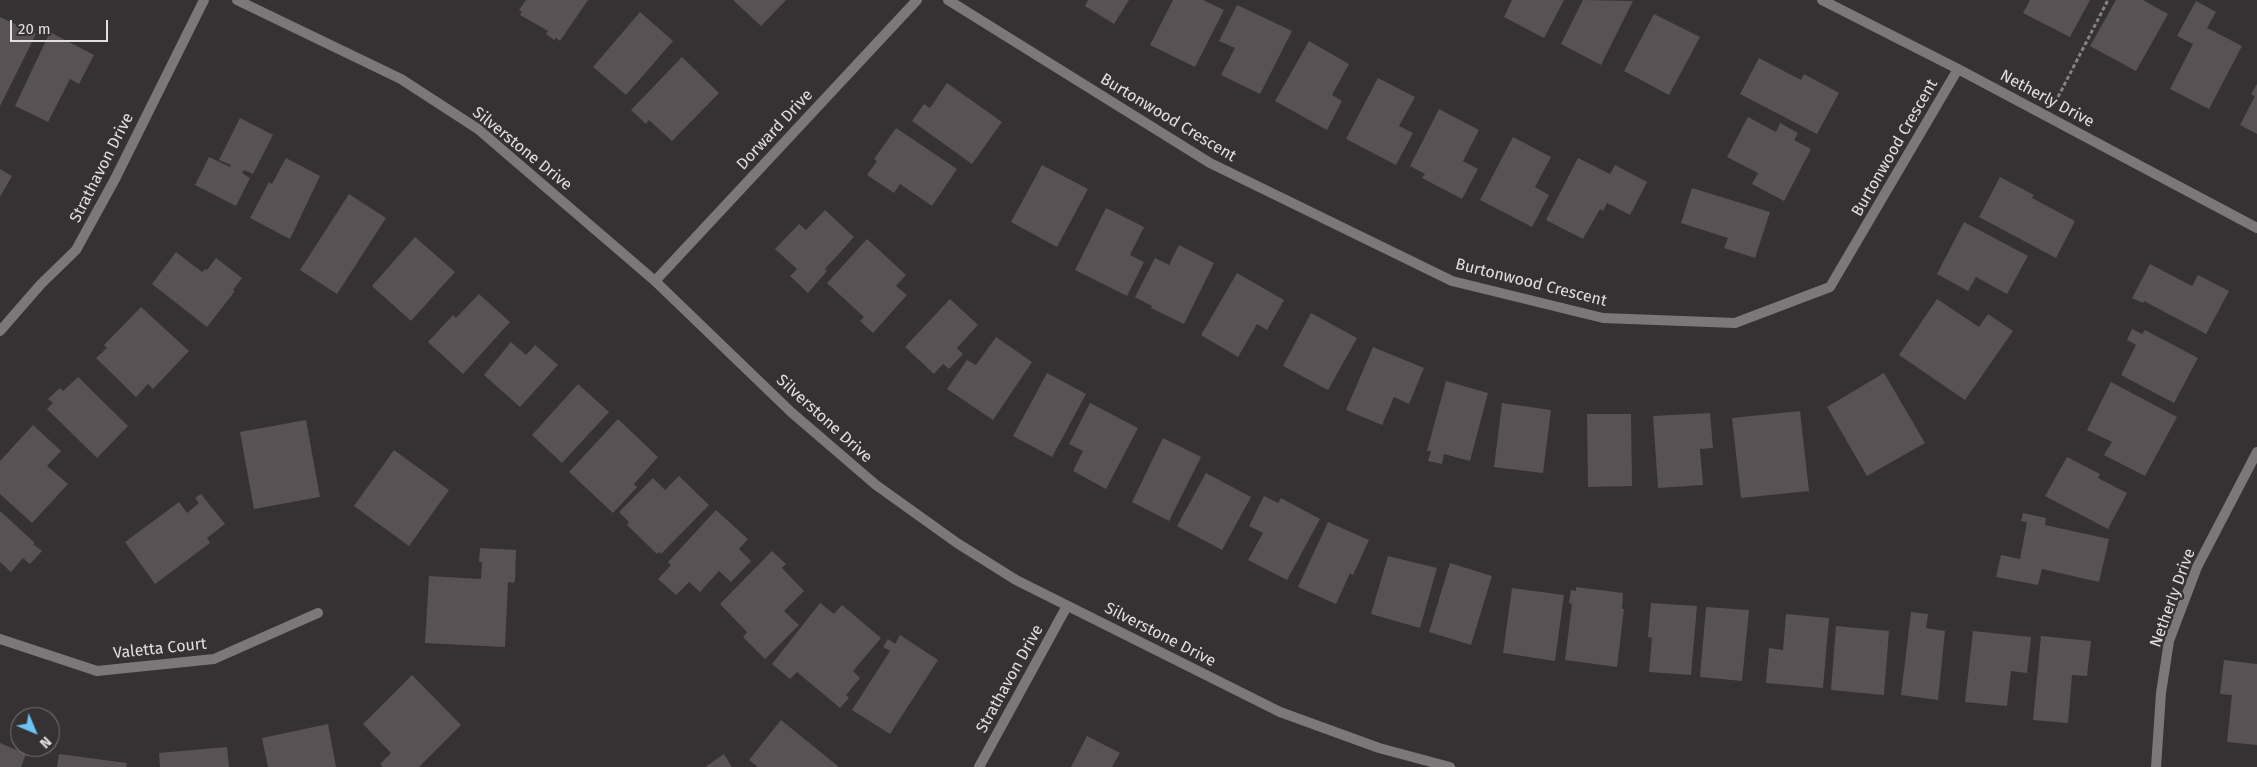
<!DOCTYPE html>
<html>
<head>
<meta charset="utf-8">
<style>
  body { margin:0 }
  #map { position:relative; width:2257px; height:767px; overflow:hidden; background:#363133; font-family:"Fira Sans",sans-serif }
  canvas { display:block }
  .north { position:absolute; left:10px; top:707px; width:50px; height:50px; box-sizing:border-box; background:#363133; border:1px solid #7b7778; border-radius:50%; rotate:135deg; font-size:14px; font-weight:700; line-height:20px; text-align:center; color:#e2dfe0 }
  .north::after { content:''; display:block; margin:auto; width:18px; height:22px; background:#6ac3f1; clip-path:polygon(50% 0,100% 100%,50% 72%,0 100%) }
  .scale { position:absolute; left:10px; top:20px; width:98px; height:22px; box-sizing:border-box; border:2px solid #e2dfe0; border-top:0; padding-left:6px; font-size:15px; line-height:18px; white-space:nowrap; color:#e2dfe0; -webkit-text-stroke:4px #363133; paint-order:stroke }
</style>
</head>
<body>
<div id="map">
<canvas width="2257" height="767"></canvas>
<div class="north">N</div>
<div class="scale">20 m</div>
</div>
<script>
const ctx = document.querySelector('canvas').getContext('2d');
ctx.lineJoin = 'round';
function fillPath(path, color) {
  ctx.fillStyle = color;
  ctx.fill(path, 'evenodd');
}
function poly(rows) {
  const path = new Path2D();
  for (const r of rows) {
    path.moveTo(r[0], r[1]);
    for (let i = 2; i < r.length; i += 2) path.lineTo(r[i], r[i + 1]);
  }
  return path;
}
function stroke(path, color, width, dash) {
  ctx.strokeStyle = color;
  ctx.lineWidth = width;
  ctx.lineCap = dash ? 'butt' : 'round';
  ctx.setLineDash(dash || []);
  ctx.stroke(path);
}
function drawText(font, color, halo, rows, align = 'center') {
  ctx.font = font + ' "Fira Sans",sans-serif';
  ctx.lineWidth = 5;
  ctx.setLineDash([]);
  ctx.textBaseline = 'middle';
  ctx.strokeStyle = halo;
  ctx.fillStyle = color;
  for (const [text, x, y, turn = 0] of rows) {
    ctx.save();
    ctx.translate(x, y);
    ctx.rotate((+turn || 0) * Math.PI / 180);
    ctx.textAlign = isNaN(turn) ? turn : align;
    if (halo) ctx.strokeText(text, 0, 0);
    ctx.fillText(text, 0, 0);
    ctx.restore();
  }
}
fillPath(poly([
  [526,0,588,0,560,41,556,38,554,40,546,34,548,31,520,15,522,12,519,10],
  [733,0,786,0,761,26],
  [1088,0,1129,0,1114,24,1085,6],
  [1173,0,1203,0,1224,10,1195,67,1150,45],
  [1512,0,1564,0,1544,38,1504,17],
  [1583,0,1633,1,1601,65,1561,44],
  [2030,0,2090,0,2070,37,2023,13],
  [2116,0,2143,0,2168,14,2136,71,2090,46],
  [2196,1,2216,12,2207,28,2242,46,2209,109,2170,89,2193,44,2177,36],
  [1237,5,1292,31,1260,94,1221,75,1235,48,1219,41],
  [640,12,673,41,626,95,593,67],
  [1654,14,1700,37,1669,95,1624,71],
  [0,17,36,34,0,106],
  [50,32,94,55,79,84,70,79,48,122,15,106],
  [1309,41,1349,64,1332,95,1342,101,1327,130,1275,101],
  [682,57,719,93,672,141,649,120,646,124,631,110],
  [1759,58,1801,80,1804,74,1839,93,1817,134,1740,94],
  [1378,78,1415,97,1399,126,1413,133,1396,165,1346,139],
  [947,83,1002,122,972,164,912,121,924,104,930,108],
  [2257,84,2257,134,2240,125,2255,96,2251,94],
  [1439,109,1479,130,1463,161,1478,169,1462,199,1422,178,1425,174,1410,166],
  [1748,117,1776,132,1780,123,1798,133,1794,140,1811,149,1784,201,1752,184,1758,173,1727,157],
  [240,118,273,135,253,174,244,170,242,173,250,178,236,206,195,185,209,157,230,167,231,165,219,160],
  [896,128,957,169,932,206,900,184,894,193,867,175,877,161,874,159],
  [1513,137,1551,157,1535,187,1549,195,1532,227,1480,200],
  [286,158,320,176,290,239,250,218,269,182,272,184],
  [1578,158,1610,174,1615,165,1647,182,1630,215,1607,203,1603,211,1600,209,1583,239,1546,220],
  [1042,165,1088,189,1057,247,1011,222],
  [0,169,12,176,0,197],
  [2000,177,2034,195,2032,198,2075,221,2056,258,1979,217],
  [1692,188,1770,212,1755,258,1724,248,1728,238,1681,223],
  [349,194,386,218,337,294,300,270],
  [1106,208,1144,227,1130,255,1144,262,1127,296,1075,270],
  [825,210,854,237,825,269,827,271,808,293,790,276,797,269,775,249,799,224,806,230],
  [1964,222,2028,256,2007,294,1976,277,1968,291,1937,274],
  [415,237,455,272,411,321,372,286],
  [867,239,906,275,896,286,907,295,873,333,860,321,864,317,827,283],
  [1179,245,1214,263,1184,324,1151,308,1152,306,1135,297,1155,258,1169,265],
  [176,252,202,272,205,269,207,270,216,258,242,278,233,290,235,291,207,327,152,284],
  [2150,264,2192,286,2198,275,2229,291,2206,334,2144,301,2143,303,2132,298],
  [1237,273,1284,300,1267,330,1257,324,1238,357,1201,335],
  [479,294,510,322,463,374,428,342,453,315,456,318],
  [950,299,978,325,957,348,963,354,949,369,943,364,934,374,905,347],
  [1937,299,1979,327,1988,314,2013,331,1965,400,1899,355],
  [141,307,189,351,153,389,148,384,136,397,96,358,107,348,104,345],
  [1311,313,1357,338,1328,390,1283,366],
  [2132,329,2142,334,2145,330,2198,358,2174,403,2121,375,2136,345,2127,340],
  [996,337,1032,362,993,420,947,389,967,360,976,365],
  [511,342,526,355,535,345,558,365,520,407,484,375],
  [1373,347,1424,368,1409,404,1394,397,1382,425,1346,410],
  [1047,373,1086,394,1052,457,1013,436],
  [1884,373,1925,443,1867,476,1827,407],
  [78,377,128,426,97,458,47,409,53,403,48,399,60,388,63,391],
  [1446,381,1488,393,1470,461,1444,454,1442,464,1428,461,1431,451,1427,451],
  [2111,382,2177,417,2145,476,2104,455,2112,442,2087,430],
  [578,384,609,412,562,463,532,435],
  [1090,403,1138,428,1106,489,1073,471,1083,451,1069,444],
  [1502,403,1551,410,1543,473,1494,467],
  [1800,411,1809,491,1741,498,1732,418],
  [1710,413,1713,448,1700,449,1703,485,1658,488,1653,416],
  [1587,414,1631,414,1632,486,1588,487],
  [618,419,658,457,634,484,637,487,613,513,569,472],
  [306,420,320,497,254,509,240,432],
  [33,425,61,451,47,466,68,484,32,523,0,494,0,461],
  [1163,438,1201,457,1169,521,1132,502],
  [394,450,449,490,409,546,354,506],
  [2067,457,2100,474,2098,478,2127,493,2108,529,2045,496],
  [1206,473,1251,497,1222,550,1177,526],
  [679,476,709,505,661,554,659,552,657,554,627,525,629,522,619,512,653,478,665,490],
  [201,494,225,524,207,538,210,543,155,584,125,542,179,502,187,513,199,503,195,498],
  [1264,496,1278,503,1281,498,1320,519,1287,580,1248,560,1263,533,1249,526],
  [716,510,748,539,739,549,751,561,731,582,719,571,700,592,689,582,676,595,658,579,671,565,668,562],
  [0,511,35,543,33,544,42,551,30,564,23,558,11,572,0,562],
  [2023,513,2046,518,2045,525,2109,539,2099,582,2042,569,2038,585,1996,577,2001,555,2020,559,2027,522,2021,521],
  [1328,522,1369,540,1353,575,1350,573,1336,604,1298,587],
  [480,548,516,550,515,580,514,583,508,582,505,647,425,643,429,576,481,579,482,562,479,562],
  [772,551,786,564,782,568,804,591,784,611,799,625,765,659,743,637,747,632,720,604],
  [1388,556,1437,568,1420,628,1371,614],
  [1450,563,1492,576,1471,645,1429,632],
  [1576,587,1623,593,1622,609,1624,609,1617,667,1565,660,1572,604,1569,603,1571,590,1576,591],
  [1512,588,1564,595,1555,661,1503,653],
  [820,603,834,614,842,605,881,638,853,671,860,678,846,695,849,698,840,708,797,672,790,679,772,664],
  [1651,603,1697,606,1691,675,1649,672,1652,638,1648,637],
  [1706,607,1749,610,1742,681,1700,677],
  [1911,612,1928,614,1926,628,1945,631,1938,700,1901,695],
  [1786,614,1829,618,1823,688,1766,683,1769,648,1783,650],
  [1836,626,1889,631,1884,695,1831,690],
  [1973,631,2031,637,2027,673,2011,671,2007,706,1965,702],
  [900,635,938,660,890,734,852,710,890,651,883,647,888,639,895,644],
  [2041,636,2091,641,2087,676,2072,675,2068,723,2033,720],
  [2224,660,2257,664,2257,745,2227,742,2232,695,2220,694],
  [412,675,461,725,419,767,383,767,380,764,391,753,363,724],
  [781,720,839,767,758,767,749,760],
  [328,724,336,767,268,767,262,738],
  [1087,736,1120,753,1112,767,1071,767],
  [0,743,26,754,21,767,0,767],
  [227,747,229,767,160,767,159,753],
  [59,754,127,763,126,767,57,767],
  [724,754,732,767,705,767]
]), '#585254');
stroke(poly([
  [2058,97,2108,0]
]), '#868284', 3, [4, 2.5]);
stroke(poly([
  [237,0,401,79,478,129,655,281,791,412,876,485,957,543,1016,580,1280,712,1379,748,1450,767],
  [948,0,1210,163,1452,281,1603,318,1735,323,1830,287,1958,69],
  [1822,0,1958,69,2257,228],
  [655,281,917,0],
  [0,331,41,284,76,250,115,179,204,0],
  [0,639,97,671,214,659,318,613],
  [979,767,1067,606],
  [2156,767,2161,693,2169,641,2197,567,2257,452]
]), '#7b7879', 10);
drawText('16px', '#e2dfe0', '#363133', [
  ["Netherly Drive",2047,99,28],
  ["Burtonwood Crescent",1168,118,31],
  ["Dorward Drive",775,130,-47],
  ["Burtonwood Crescent",1895,148,-60],
  ["Silverstone Drive",522,149,39],
  ["Strathavon Drive",102,168,-63],
  ["Burtonwood Crescent",1531,283,14],
  ["Silverstone Drive",824,419,42],
  ["Netherly Drive",2173,598,-70],
  ["Silverstone Drive",1160,635,27],
  ["Valetta Court",160,649,-6],
  ["Strathavon Drive",1010,679,-61]
]);
</script>
</body>
</html>
